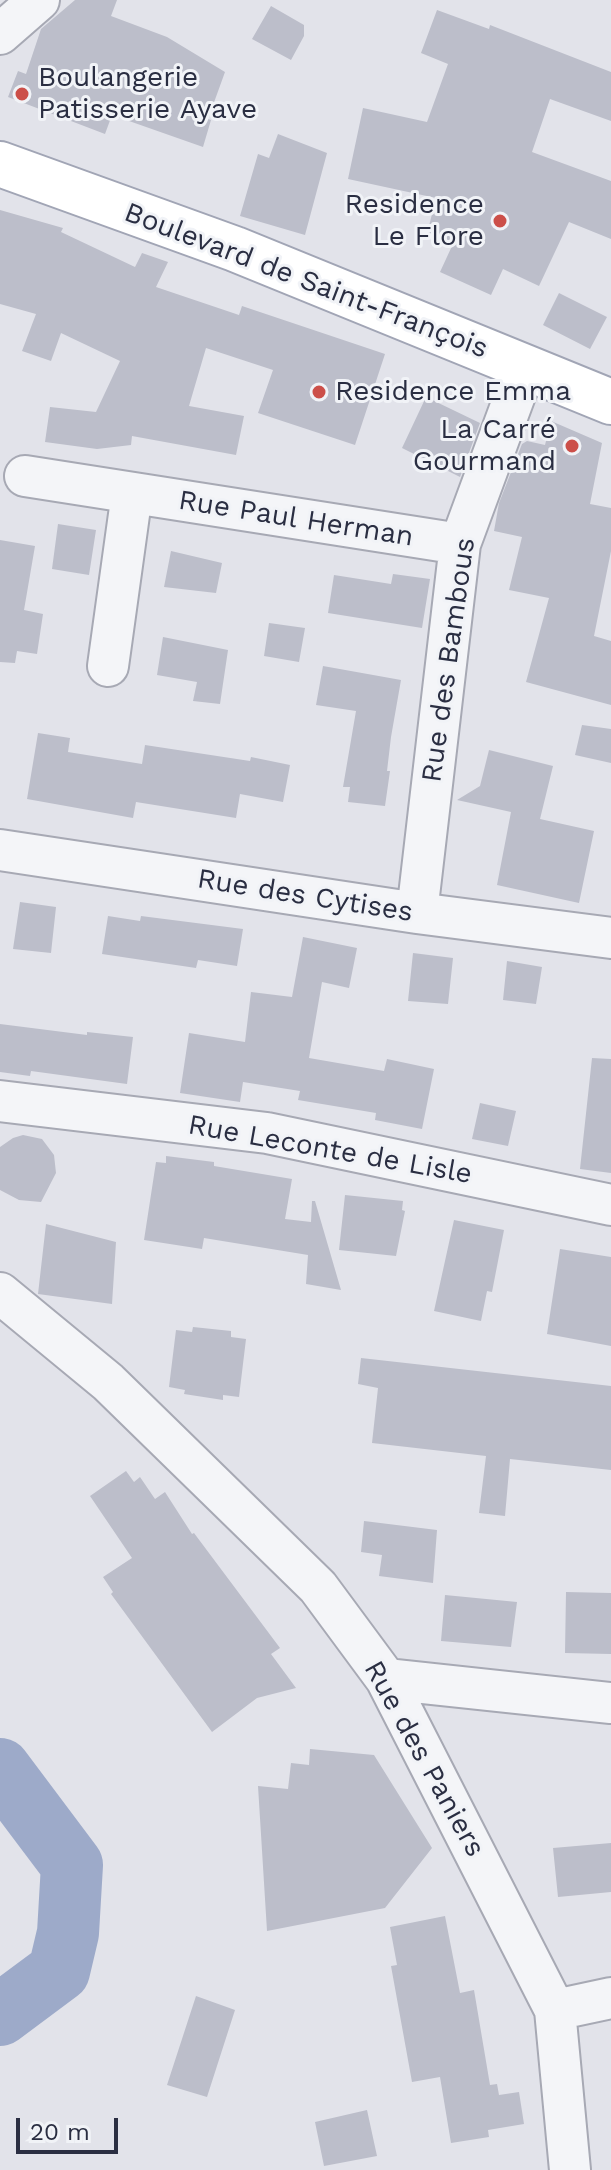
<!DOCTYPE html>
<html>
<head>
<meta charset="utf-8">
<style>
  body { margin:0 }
  #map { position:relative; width:611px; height:2170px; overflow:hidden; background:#e2e3ea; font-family:"Work Sans",sans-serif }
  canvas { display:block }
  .scale { position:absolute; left:16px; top:2118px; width:102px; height:36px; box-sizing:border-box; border:4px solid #2a2e42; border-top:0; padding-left:10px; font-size:24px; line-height:28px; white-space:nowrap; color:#2a2e42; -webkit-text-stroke:6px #f1f3f7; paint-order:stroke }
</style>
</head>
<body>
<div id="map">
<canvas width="611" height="2170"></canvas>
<div class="scale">20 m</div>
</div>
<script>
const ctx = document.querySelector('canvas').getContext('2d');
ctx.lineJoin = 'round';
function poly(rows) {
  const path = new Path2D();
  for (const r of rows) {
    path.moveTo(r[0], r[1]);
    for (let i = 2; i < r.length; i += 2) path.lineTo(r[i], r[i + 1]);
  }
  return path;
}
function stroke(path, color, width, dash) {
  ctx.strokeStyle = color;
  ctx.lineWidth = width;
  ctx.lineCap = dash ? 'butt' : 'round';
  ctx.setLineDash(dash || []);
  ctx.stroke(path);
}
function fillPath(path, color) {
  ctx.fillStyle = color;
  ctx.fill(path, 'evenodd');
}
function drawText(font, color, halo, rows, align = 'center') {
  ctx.font = font + ' "Work Sans",sans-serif';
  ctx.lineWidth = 6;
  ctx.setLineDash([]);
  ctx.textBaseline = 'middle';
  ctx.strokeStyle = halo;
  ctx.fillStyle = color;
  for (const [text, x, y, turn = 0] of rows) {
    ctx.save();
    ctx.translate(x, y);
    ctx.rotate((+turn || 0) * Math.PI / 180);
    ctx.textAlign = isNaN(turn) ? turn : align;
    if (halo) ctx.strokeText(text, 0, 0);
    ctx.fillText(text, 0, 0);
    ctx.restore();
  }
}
stroke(poly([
  [0,1769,72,1865,68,1933,59,1971,0,2015]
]), '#9daac9', 62);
fillPath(poly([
  [75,0,117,0,111,16,167,37,225,72,208,119,211,120,203,147,112,115,105,134,8,97,18,71,26,74,41,29],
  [271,6,304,25,304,36,291,60,252,39],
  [437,10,489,29,490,25,611,72,611,121,550,99,532,152,611,181,611,239,569,222,539,286,503,269,491,295,440,272,452,246,427,234,436,198,348,179,363,108,427,122,448,64,421,53],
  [278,134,327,153,305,235,240,216,258,154,269,158],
  [0,210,63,228,61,232,135,267,142,253,168,262,156,287,239,315,242,306,385,354,355,445,258,413,273,370,206,348,189,406,244,416,236,455,132,436,131,445,97,449,45,442,50,407,96,412,120,361,61,333,51,361,22,351,36,314,0,304],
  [559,293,607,317,590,349,543,325],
  [426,397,480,423,460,477,402,448],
  [551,421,602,443,590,504,611,508,611,551,594,636,611,641,611,705,526,682,549,598,509,590,522,537,494,531,499,503,522,444,527,441,545,445],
  [58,524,96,530,89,575,52,569],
  [0,540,35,546,24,610,43,614,37,654,17,651,15,663,0,662],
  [171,551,222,563,216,593,164,587],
  [393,574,430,579,422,628,328,613,334,575,391,584],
  [269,623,305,628,299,662,264,656],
  [163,637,228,650,220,704,193,701,197,682,157,675],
  [323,666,401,680,391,737,387,771,390,771,385,806,348,802,350,787,343,787,356,711,316,705],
  [582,725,611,729,611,763,575,755],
  [38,733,70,738,68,752,142,764,145,745,250,761,251,757,290,765,283,802,240,794,236,818,136,802,133,818,27,799],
  [489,750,553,766,540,819,594,831,579,903,497,885,511,812,457,800,480,786],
  [20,902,56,907,51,953,13,949],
  [108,916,140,921,141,916,243,929,237,966,198,960,196,968,102,954],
  [303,937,357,948,349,988,322,982,309,1058,384,1071,387,1059,434,1069,422,1129,375,1120,376,1113,298,1100,300,1091,243,1082,240,1102,180,1093,189,1033,245,1042,251,992,292,997],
  [413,953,453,958,448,1004,408,1001],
  [507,961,542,967,536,1004,503,1000],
  [0,1024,87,1035,87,1032,133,1037,127,1084,31,1071,30,1076,0,1072],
  [592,1058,611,1059,611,1173,580,1169],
  [480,1103,516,1111,508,1146,472,1139],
  [23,1135,42,1139,54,1155,56,1173,41,1202,19,1200,0,1190,0,1147,13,1138],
  [166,1156,214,1162,214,1166,292,1179,285,1219,311,1222,312,1201,315,1201,341,1290,306,1284,308,1255,204,1238,202,1249,144,1240,156,1162,166,1163],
  [345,1195,403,1201,402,1210,405,1211,396,1256,339,1250],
  [454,1220,504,1230,492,1292,487,1291,481,1321,434,1311],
  [46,1224,116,1242,112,1304,38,1294],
  [560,1249,611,1257,611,1346,547,1334],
  [193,1327,231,1331,231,1337,246,1339,239,1397,223,1395,223,1400,184,1394,185,1390,169,1387,176,1330,192,1332],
  [361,1358,611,1386,611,1470,510,1459,505,1516,479,1513,486,1456,372,1443,378,1388,358,1384],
  [126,1471,134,1482,140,1477,155,1499,165,1492,192,1534,194,1533,280,1648,271,1654,296,1688,257,1698,212,1732,111,1594,113,1592,103,1577,132,1558,90,1496],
  [364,1521,437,1530,433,1583,379,1576,382,1555,361,1552],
  [566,1592,611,1593,611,1654,565,1653],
  [445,1595,517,1602,511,1647,441,1641],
  [310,1749,374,1755,432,1848,385,1908,267,1931,258,1786,288,1789,291,1763,309,1765],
  [611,1843,611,1892,558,1897,553,1848],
  [445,1916,460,1993,474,1990,490,2085,497,2084,499,2095,519,2092,524,2124,488,2130,489,2137,451,2143,440,2077,412,2082,391,1966,397,1965,390,1927],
  [196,1996,235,2010,207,2097,167,2085],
  [367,2110,377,2156,324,2166,315,2122]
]), '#bcbeca');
const minor = poly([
  [0,34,39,0],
  [25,476,460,544],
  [108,666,132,493],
  [0,850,417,913,611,938],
  [417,913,460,544,525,368],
  [0,1101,267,1133,611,1205],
  [0,1293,108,1382,318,1587,386,1679,555,2010,570,2170],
  [386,1679,611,1703],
  [555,2010,611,1998]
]);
const major = poly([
  [0,164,235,249,611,402]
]);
stroke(minor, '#a7a9b4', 44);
stroke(major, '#a1a5b5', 48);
stroke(minor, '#f4f5f8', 40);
stroke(major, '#fff', 44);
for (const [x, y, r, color] of [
  [22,94,8,"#cc4f49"],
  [500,221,8,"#cc4f49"],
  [319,392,8,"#cc4f49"],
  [572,446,8,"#cc4f49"]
]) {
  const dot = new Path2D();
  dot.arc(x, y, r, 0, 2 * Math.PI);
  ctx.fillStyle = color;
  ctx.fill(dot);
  stroke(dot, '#f1f3f7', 3);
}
drawText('28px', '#2a2e42', '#f1f3f7', [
  ["Boulangerie",38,78],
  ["Patisserie Ayave",38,110],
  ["Residence",484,205,"right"],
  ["Le Flore",484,237,"right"],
  ["Residence Emma",335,392],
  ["La Carré",556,430,"right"],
  ["Gourmand",556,462,"right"]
], 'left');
drawText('28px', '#2a2e42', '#f1f3f7', [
  ["Boulevard de Saint-François",306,281,21],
  ["Rue Paul Herman",296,519,9],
  ["Rue des Bambous",449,660,-82],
  ["Rue des Cytises",305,896,9],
  ["Rue Leconte de Lisle",330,1150,10],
  ["Rue des Paniers",424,1759,61]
]);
</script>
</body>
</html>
